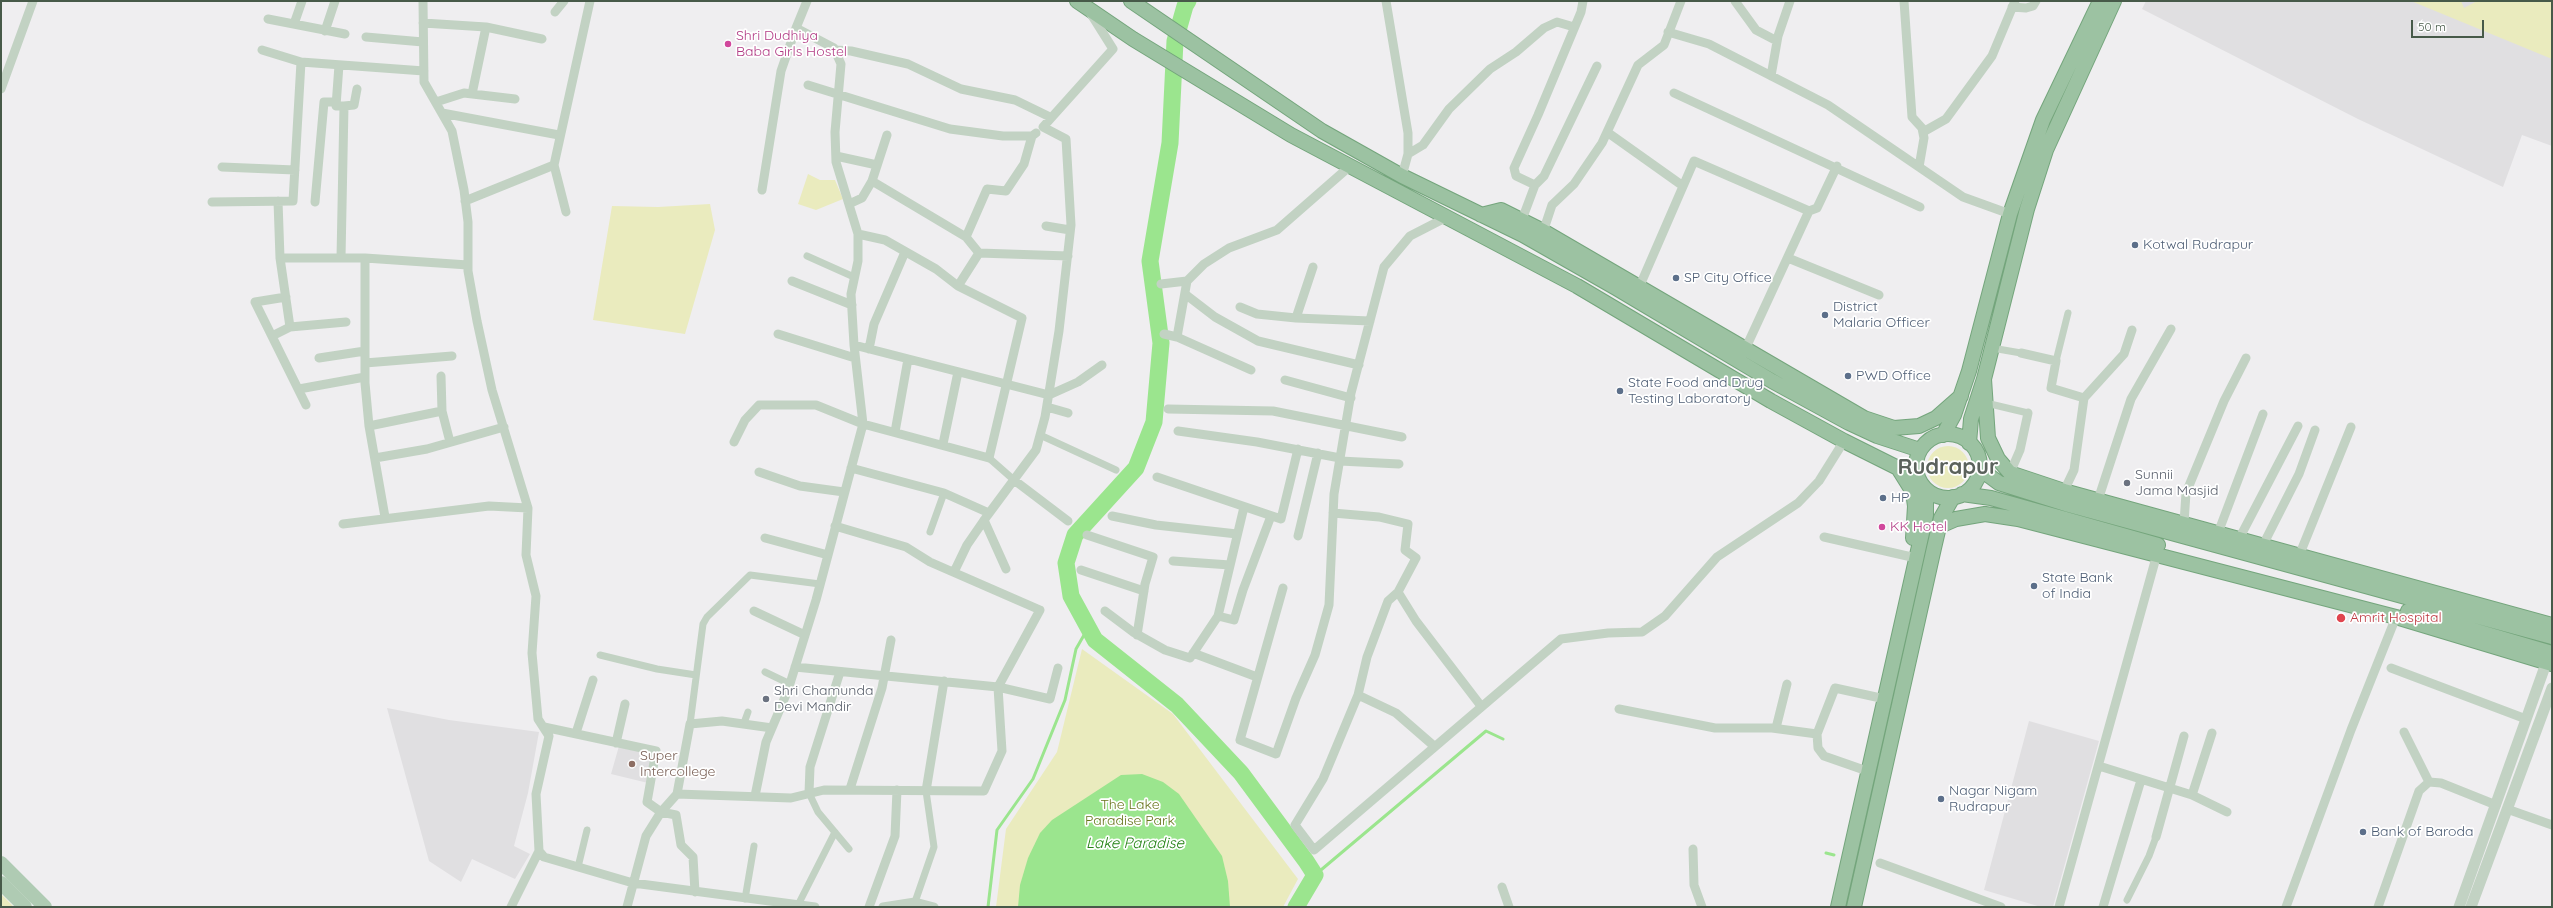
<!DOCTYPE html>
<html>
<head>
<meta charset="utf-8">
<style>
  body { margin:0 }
  #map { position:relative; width:2553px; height:908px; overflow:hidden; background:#efeef0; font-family:Quicksand,sans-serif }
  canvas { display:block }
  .frame { position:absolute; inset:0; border:2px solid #475a49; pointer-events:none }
  .scale { position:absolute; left:2411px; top:20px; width:73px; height:18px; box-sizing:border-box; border:2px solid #475a49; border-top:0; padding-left:5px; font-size:12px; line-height:14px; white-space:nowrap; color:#475a49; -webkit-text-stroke:3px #fff; paint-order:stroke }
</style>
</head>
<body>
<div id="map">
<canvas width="2553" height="908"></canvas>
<div class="frame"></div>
<div class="scale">50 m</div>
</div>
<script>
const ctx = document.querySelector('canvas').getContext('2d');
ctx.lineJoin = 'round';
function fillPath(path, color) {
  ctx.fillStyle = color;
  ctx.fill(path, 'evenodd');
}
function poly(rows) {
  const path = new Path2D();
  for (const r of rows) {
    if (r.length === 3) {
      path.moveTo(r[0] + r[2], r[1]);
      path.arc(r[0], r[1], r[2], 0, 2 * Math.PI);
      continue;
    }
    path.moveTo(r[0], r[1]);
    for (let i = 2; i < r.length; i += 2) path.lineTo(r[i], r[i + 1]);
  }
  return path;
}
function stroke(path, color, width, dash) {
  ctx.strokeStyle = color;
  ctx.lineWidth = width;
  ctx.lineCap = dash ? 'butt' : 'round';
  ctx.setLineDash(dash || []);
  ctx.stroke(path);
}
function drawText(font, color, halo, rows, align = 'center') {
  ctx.font = font + ' Quicksand,sans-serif';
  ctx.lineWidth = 3.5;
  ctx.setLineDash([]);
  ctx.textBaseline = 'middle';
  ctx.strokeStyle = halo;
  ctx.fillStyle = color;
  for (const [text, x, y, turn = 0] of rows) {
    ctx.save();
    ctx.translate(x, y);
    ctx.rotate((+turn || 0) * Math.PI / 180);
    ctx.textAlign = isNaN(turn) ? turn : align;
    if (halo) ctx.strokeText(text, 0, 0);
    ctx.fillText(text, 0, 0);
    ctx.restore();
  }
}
fillPath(poly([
  [2146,1,2552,1,2552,146,2522,135,2503,187,2358,119,2142,9],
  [387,708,449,720,539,732,528,793,514,846,530,854,515,879,472,859,461,882,429,861],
  [2029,721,2099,741,2053,907,2041,907,1984,890],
  [619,746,652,753,648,783,611,774]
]), '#e0dfe1');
fillPath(poly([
  [2411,1,2461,1,2464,8,2477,1,2552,1,2552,59],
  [808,174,820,180,835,180,843,199,816,210,798,204],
  [710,204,715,230,685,334,593,320,612,206,658,207],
  [1948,467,21],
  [1082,649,1173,714,1298,879,1283,907,996,907,1006,829,1057,752],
  [1,894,14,907,1,907]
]), '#eaebbe');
fillPath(poly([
  [1142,774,1163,782,1179,794,1222,856,1228,881,1230,907,1018,907,1020,885,1028,858,1040,833,1052,820,1121,775]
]), '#9be58e');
stroke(poly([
  [1826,853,1834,855],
  [1315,875,1486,731,1503,739],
  [988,907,997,830,1033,779,1065,700,1076,649,1088,628]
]), '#9be58e', 3);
stroke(poly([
  [1188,1,1185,6,1175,41,1170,143,1150,261,1161,343,1154,422,1136,468,1075,535,1066,563,1071,596,1095,640,1177,705,1241,773,1306,861,1315,875,1296,907]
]), '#9be58e', 17);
const trunk = poly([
  [1077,1,1133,39,1291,135,1577,286,1771,401,1844,441,1898,468,1917,474],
  [1131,1,1322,131,1402,176,1523,235,1616,288,1772,381,1849,423,1877,436,1920,450],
  [1481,215,1501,210,1543,231,1864,418,1894,428,1919,426,1936,418,1961,396],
  [1984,379,1988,438,1998,459,2010,473,2064,491,2552,625],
  [1948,466,32],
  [1943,435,1954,415,1969,371,2010,214,2043,120,2100,1],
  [1969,443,1971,419,1984,379,2027,209,2046,150,2114,1],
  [1898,468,1913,492,1915,506,1913,538],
  [1980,469,1999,483,2069,505,2552,637],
  [1962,494,1991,498,2158,545],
  [1940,526,1956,519,1985,514,2018,519,2396,617,2552,664],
  [2408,611,2552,653],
  [1838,907,1926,515,1926,490],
  [1854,907,1934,548,1941,518,1953,497]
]);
stroke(trunk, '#74a57c', 16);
stroke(poly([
  [807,256,854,277],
  [1992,348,2021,353],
  [2056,361,2068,313],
  [1986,403,2028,413],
  [1040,435,1116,470],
  [989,458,1014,480],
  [930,532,944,493],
  [600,655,657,669,696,675],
  [765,672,790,684],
  [744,723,748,712],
  [690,724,703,624,707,617,750,575,820,584],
  [809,793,818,812,849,849],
  [578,867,587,830],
  [745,899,754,846],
  [2127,900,2149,856,2156,837],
  [915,902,934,847,926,791],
  [798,905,835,832]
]), '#c2d2c3', 7);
stroke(poly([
  [423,1,424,82,452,131,464,190,468,222,468,271,477,321,492,390,528,508,526,555,536,596,532,653,538,719,549,736,536,794,539,851,544,857,633,883,815,907],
  [1386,1,1408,133,1408,154,1402,176],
  [1735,1,1756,30,1777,41],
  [1904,1,1912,117,1922,128,1924,138,1919,167,1963,197,2010,214],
  [2012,7,2026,8,2033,6,2036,1],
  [555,12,564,1],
  [268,19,345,34],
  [423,23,486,27,542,39],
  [294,24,302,1],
  [325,31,335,1],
  [1668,32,1709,44,1828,105,1919,167],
  [366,37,423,42],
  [262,50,301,62,424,71],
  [835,50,851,51,908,64,961,89,1015,100,1050,117],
  [339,65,336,106,344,106,341,258],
  [1771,76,1778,36,1790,1],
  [808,85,950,129,1003,136,1032,136],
  [1,89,33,1],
  [1674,93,1920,207],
  [472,94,486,27],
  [436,102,464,93,515,99],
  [344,106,354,105,357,89],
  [442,113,559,135],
  [1607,132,1683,186],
  [1923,132,1946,119,1992,56,2015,1],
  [1408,154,1423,145,1449,109,1490,69,1516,52,1544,28,1557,22,1574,27],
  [836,156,877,165],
  [554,165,566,212],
  [222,167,295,170],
  [872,181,966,237,979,253],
  [1535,185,1544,176,1597,66],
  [762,190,781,71,796,28],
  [278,201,280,258,290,327],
  [465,201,554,165,590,1],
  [212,202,293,201,301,62],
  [315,202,324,102,336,102],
  [849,204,862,198,872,181,887,135],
  [1520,225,1535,185,1516,176,1514,168,1538,115,1581,12,1583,1],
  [1046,226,1070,230],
  [1542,235,1552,205,1574,184,1602,143,1638,65,1664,45,1681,1],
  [966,237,987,189,1006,191,1024,164,1032,136,1036,133],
  [280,258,365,258,468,265],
  [365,258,365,383,369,426,385,517],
  [1788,258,1879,295],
  [792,281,852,305],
  [1161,284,1187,281],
  [958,286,979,253,1068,256],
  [1638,290,1694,161,1809,211],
  [1185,294,1215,317,1258,341,1359,365],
  [286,297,255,302,306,405],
  [1240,307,1257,314,1296,318,1370,321],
  [1296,318,1313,267],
  [778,334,855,358],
  [1164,334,1177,337,1251,370],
  [272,336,290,327,346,322],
  [1177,337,1187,281,1204,264,1229,248,1277,230,1349,167],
  [854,345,1049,395,1078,382,1102,365],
  [869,349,874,324,905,252],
  [2021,353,2056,361,2051,388,2084,398],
  [1743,354,1809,211,1817,208,1837,166],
  [319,358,365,351],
  [365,363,452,356],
  [441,376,442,411,450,442],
  [1285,380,1351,398],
  [299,389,365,377],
  [1047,407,1068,413],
  [1168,409,1273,411,1402,437],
  [369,426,442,411],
  [1178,431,1257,442,1340,458],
  [895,432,908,359],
  [734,442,745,420,759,405,816,405,863,424,989,458,1022,318,958,286,936,269,885,240,858,234],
  [943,444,958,372],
  [375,458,427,449,504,427],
  [1340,461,1399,464],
  [851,468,944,493,989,513],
  [759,472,800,486,844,492],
  [2010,473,2020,450,2028,413],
  [1157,477,1281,519,1298,449],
  [1014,480,1068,521],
  [2064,491,2074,470,2084,398,2124,354,2132,330],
  [2098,500,2131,399,2171,329],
  [1333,513,1379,517,1408,524,1405,550,1416,558,1398,592,1416,621,1481,706],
  [1112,516,1156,525,1237,534],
  [984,520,1006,569],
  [2184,523,2186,493,2224,401,2246,358],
  [343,524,489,506,528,508],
  [2218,533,2263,414],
  [1087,535,1153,557,1145,584,1137,635],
  [1298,536,1318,453],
  [1824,537,1916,558],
  [765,538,828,555],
  [2239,539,2298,426],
  [2263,545,2299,474,2315,430],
  [2299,556,2351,427],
  [1173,561,1230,565],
  [1081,570,1144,591],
  [954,572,967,545,987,516,1036,450,1045,417,1059,331,1071,225,1066,139,1043,127,1113,49,1091,14],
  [1283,588,1240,740,1276,754,1296,698,1315,655,1329,605,1334,494,1351,393,1384,267,1410,236,1447,217],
  [1398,592,1388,601,1367,657,1358,695,1323,779,1295,825,1314,850,1561,639,1608,633,1642,632,1665,616,1717,557,1798,503,1819,481,1844,441],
  [754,611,805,635],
  [1105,611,1133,632,1165,650,1190,658,1218,616,1244,507],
  [1218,616,1234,620,1243,590,1271,516],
  [1193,653,1257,677],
  [795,667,998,687,1050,699,1058,668],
  [2391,668,2526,719],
  [1358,695,1396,713,1434,746],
  [1619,709,1715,728,1772,728,1817,734],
  [544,727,656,751,647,802,661,812,676,815,681,845,693,857,695,892],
  [1776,728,1787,684],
  [2404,732,2429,782],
  [576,733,593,680],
  [616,743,625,704],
  [2099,766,2192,795,2227,812],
  [1867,771,1824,756,1818,748,1817,734,1835,688,1885,699],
  [850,789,882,688,891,640],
  [926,791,944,681],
  [809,793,810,767,840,672],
  [677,794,690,724,722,721,772,728],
  [2192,795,2212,733],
  [755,796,766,742,788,690,816,600,863,424,854,345,851,294,858,261,858,234,836,162,835,132,841,64,834,48,796,28,807,1],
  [2507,809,2552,825],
  [2156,837,2184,736],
  [1693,849,1694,885,1702,907],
  [1880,863,2001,907],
  [1502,887,1509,907],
  [511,907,539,851],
  [627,907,646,836,661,812,677,794,791,798,824,790,984,791,1002,751,998,687,1040,610,930,562,906,547,835,526],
  [869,907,895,836,897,790],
  [883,907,915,902,934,907],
  [2059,907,2157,554],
  [2103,907,2141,780],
  [2286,907,2351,730,2396,617],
  [2378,907,2419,791,2429,782,2441,783,2496,805]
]), '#c2d2c3', 9);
stroke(poly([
  [2459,907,2549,655],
  [2471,907,2552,688]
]), '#c2d2c3', 11);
stroke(poly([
  [1,863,45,907],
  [1,883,25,907]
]), '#afcbb3', 14);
stroke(trunk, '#9cc2a2', 14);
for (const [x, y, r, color] of [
  [728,44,4,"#d1479c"],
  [2135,245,4,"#5c6f8a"],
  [1676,278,4,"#5c6f8a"],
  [1825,315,4,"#5c6f8a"],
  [1848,376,4,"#5c6f8a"],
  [1620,391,4,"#5c6f8a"],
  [2127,483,4,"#6b7280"],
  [1883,498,4,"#5c6f8a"],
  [1882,527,4,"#d1479c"],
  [2034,586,4,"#5c6f8a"],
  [2341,618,5,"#e0444e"],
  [766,699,4,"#6b7280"],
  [632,764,4,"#8d6e63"],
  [1941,799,4,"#5c6f8a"],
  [2363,832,4,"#5c6f8a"]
]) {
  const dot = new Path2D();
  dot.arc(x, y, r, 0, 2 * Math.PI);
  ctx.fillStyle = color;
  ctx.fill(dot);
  stroke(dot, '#fff', 1.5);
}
drawText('14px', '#b23c85', '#fff', [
  ["Shri Dudhiya",736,36],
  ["Baba Girls Hostel",736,52],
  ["KK Hotel",1890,527]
], 'left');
drawText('14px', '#4e5e75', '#fff', [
  ["Kotwal Rudrapur",2143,245],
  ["SP City Office",1684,278],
  ["District",1833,307],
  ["Malaria Officer",1833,323],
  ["PWD Office",1856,376],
  ["State Food and Drug",1628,383],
  ["Testing Laboratory",1628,399],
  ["HP",1891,498],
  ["State Bank",2042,578],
  ["of India",2042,594],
  ["Nagar Nigam",1949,791],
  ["Rudrapur",1949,807],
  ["Bank of Baroda",2371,832]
], 'left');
drawText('14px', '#5b616d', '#fff', [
  ["Sunnii",2135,475],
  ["Jama Masjid",2135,491],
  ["Shri Chamunda",774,691],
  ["Devi Mandir",774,707]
], 'left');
drawText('14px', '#be3a42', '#fff', [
  ["Amrit Hospital",2350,618]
], 'left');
drawText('14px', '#785e54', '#fff', [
  ["Super",640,756],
  ["Intercollege",640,772]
], 'left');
drawText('14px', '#69761d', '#fff', [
  ["The Lake",1130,805],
  ["Paradise Park",1130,821]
]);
drawText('italic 15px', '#248215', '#fff', [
  ["Lake Paradise",1135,843]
]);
drawText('bold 22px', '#5b625c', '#fff', [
  ["Rudrapur",1948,467]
]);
</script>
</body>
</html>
